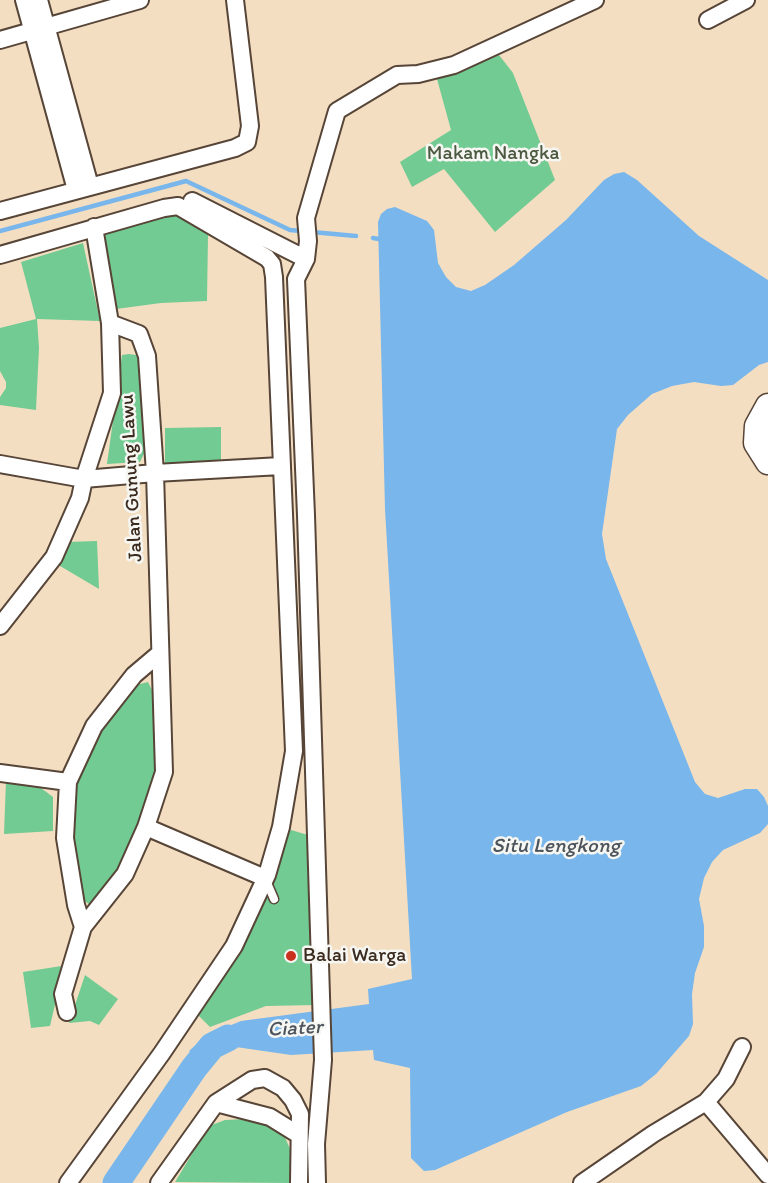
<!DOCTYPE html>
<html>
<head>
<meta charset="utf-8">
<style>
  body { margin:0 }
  canvas { display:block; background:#f3dec2 }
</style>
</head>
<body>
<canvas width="768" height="1183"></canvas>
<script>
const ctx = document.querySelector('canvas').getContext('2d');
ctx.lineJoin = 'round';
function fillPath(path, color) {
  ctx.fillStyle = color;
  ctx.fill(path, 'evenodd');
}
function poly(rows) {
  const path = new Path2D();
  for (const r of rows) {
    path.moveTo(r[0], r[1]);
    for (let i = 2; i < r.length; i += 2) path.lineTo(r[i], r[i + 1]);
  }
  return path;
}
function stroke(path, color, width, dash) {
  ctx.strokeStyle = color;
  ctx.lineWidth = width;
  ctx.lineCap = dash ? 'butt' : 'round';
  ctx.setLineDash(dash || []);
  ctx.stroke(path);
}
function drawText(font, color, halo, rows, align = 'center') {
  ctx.font = font + ' Itim,sans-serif';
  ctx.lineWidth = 5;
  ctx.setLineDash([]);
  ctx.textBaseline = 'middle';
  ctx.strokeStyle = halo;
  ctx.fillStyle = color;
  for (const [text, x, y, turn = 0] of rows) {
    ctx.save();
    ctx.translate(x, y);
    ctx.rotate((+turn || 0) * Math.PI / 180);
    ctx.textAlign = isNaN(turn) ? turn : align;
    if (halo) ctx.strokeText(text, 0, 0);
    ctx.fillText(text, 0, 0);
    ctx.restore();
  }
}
fillPath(poly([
  [499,55,513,73,555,180,495,232,444,169,412,187,400,162,451,130,437,79],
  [178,212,208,235,207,301,161,303,116,309,103,232],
  [83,243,100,321,37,319,39,348,36,410,0,405,0,397,6,388,6,382,0,371,0,328,36,319,21,262],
  [129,354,136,355,140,360,146,449,140,462,107,464,122,355],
  [221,427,221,466,165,468,165,428],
  [97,541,99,589,55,563,66,542],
  [148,682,154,694,164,772,146,827,98,903,89,904,79,898,71,880,68,782,94,726,136,685],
  [6,780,41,788,53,797,53,831,4,834],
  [281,827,318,838,316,1005,266,1006,210,1027,192,1009,267,875],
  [68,965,56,1000,50,1026,31,1028,23,972],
  [85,975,118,999,99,1025,90,1021,69,1023],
  [246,1119,266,1122,284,1135,290,1149,292,1169,291,1183,175,1182,209,1126,225,1120]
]), '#72cb92');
fillPath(poly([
  [624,172,637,180,699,236,768,280,768,362,759,365,733,385,721,386,694,382,672,386,652,394,628,415,617,429,602,534,606,559,695,782,705,794,718,798,745,789,757,789,764,797,768,806,768,824,760,833,723,850,712,862,704,878,699,899,704,926,704,947,695,973,692,994,693,1024,689,1036,656,1074,641,1086,567,1112,435,1170,424,1171,411,1158,410,1068,374,1060,373,1050,291,1055,229,1046,214,1054,206,1066,189,1051,207,1035,241,1021,369,1004,368,989,412,979,385,509,378,222,381,214,387,209,395,207,427,221,434,230,438,263,446,277,456,287,471,291,485,285,514,265,566,220,604,180,614,174]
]), '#78b6eb');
stroke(poly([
  [0,231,186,181,290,230,356,236],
  [373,238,379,239]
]), '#78b6eb', 4.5);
stroke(poly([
  [116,1183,194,1068,212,1046,228,1038]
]), '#78b6eb', 27);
const lane = poly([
  [265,878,274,899]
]);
const street = poly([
  [24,0,76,190],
  [39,0,90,186],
  [708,20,746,0],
  [0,40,140,0],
  [192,201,306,259],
  [0,211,235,148,247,142,250,126,235,0],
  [0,255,164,208,178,206,267,258,272,264,274,277,294,751,281,827,267,875,234,946,162,1053,68,1183],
  [0,464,84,479,155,473,281,466],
  [0,626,54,557,80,498,84,479,112,393,110,323,94,227],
  [0,773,68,782],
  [146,827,265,878],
  [83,927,76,905,65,838,68,782,94,726,134,675,160,653],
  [67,1012,63,994,83,927,125,874,146,827,164,772,155,473,147,356,139,334,110,323],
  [706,1102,768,1175],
  [216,1103,270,1117,299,1135],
  [159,1183,216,1103,252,1080,265,1078,283,1088,293,1100,300,1114,299,1183],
  [317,1183,316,1144,323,1060,306,515,296,279,306,259,308,241,306,218,337,111,397,75,418,74,454,65,595,0],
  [582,1183,653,1134,706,1102,726,1079,742,1047]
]);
const secondary = poly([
  [768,406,757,426,756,443,768,462]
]);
stroke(lane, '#574537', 11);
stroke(street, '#574537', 20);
stroke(secondary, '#574537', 27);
stroke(lane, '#fff', 8);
stroke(street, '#fff', 16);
stroke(secondary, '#fff', 24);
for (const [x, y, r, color] of [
  [291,956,6,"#c8321e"]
]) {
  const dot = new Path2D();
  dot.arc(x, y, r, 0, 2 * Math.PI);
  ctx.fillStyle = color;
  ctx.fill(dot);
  stroke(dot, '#f6f6f2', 2);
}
drawText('20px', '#4c5a41', '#f6f6f2', [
  ["Makam Nangka",493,154]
]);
drawText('20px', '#3b2a1e', '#f6f6f2', [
  ["Jalan Gunung Lawu",132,478,-93]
]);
drawText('20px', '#3b2a1e', '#f6f6f2', [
  ["Balai Warga",303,956]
], 'left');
drawText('italic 21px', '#4d545c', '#f6f6f2', [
  ["Situ Lengkong",556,847],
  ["Ciater",295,1029,-3]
]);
</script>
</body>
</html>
